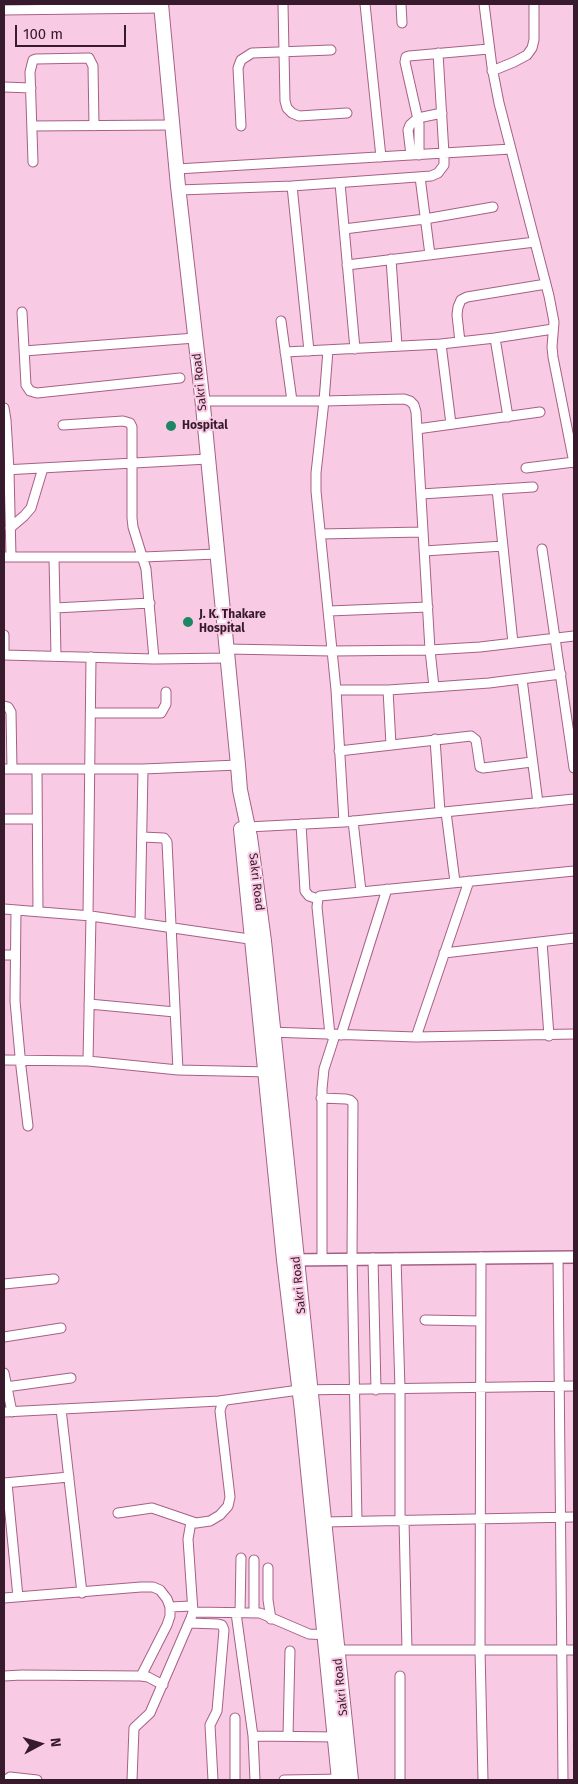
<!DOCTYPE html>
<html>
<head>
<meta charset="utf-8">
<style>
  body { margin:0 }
  #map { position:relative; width:578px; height:1784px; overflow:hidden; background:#f9cae3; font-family:"Fira Sans",sans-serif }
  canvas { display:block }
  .frame { position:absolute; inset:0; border:5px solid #371a2b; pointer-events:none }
  .north { position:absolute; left:15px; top:1719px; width:50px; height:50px; -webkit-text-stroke:4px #f9cae3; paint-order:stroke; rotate:84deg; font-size:14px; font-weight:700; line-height:20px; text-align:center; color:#371a2b }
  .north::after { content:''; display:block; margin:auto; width:18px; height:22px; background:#371a2b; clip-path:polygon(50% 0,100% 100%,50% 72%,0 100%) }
  .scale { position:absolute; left:15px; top:25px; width:111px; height:22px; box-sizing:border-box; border:2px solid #371a2b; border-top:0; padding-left:6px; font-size:15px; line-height:18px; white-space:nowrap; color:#371a2b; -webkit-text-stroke:4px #f9cae3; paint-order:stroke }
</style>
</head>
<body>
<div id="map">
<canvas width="578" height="1784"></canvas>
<div class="frame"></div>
<div class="north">N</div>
<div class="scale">100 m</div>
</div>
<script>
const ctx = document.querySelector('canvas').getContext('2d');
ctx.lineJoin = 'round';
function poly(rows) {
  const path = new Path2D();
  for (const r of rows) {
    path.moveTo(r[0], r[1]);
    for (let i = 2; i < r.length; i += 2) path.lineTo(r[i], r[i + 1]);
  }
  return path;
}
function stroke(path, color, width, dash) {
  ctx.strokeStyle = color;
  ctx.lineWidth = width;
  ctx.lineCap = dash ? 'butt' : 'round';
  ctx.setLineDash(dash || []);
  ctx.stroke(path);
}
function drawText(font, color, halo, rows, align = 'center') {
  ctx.font = font + ' "Fira Sans",sans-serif';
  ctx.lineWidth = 4;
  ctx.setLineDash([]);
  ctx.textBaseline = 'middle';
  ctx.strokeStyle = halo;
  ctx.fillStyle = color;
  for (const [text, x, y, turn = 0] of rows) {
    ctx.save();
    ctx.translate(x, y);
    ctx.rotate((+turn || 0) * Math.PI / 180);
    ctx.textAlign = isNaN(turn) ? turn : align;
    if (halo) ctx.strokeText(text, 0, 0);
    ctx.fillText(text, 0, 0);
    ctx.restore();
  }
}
const minor = poly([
  [283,4,285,101,287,108,292,113,299,116,347,113],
  [365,4,381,157],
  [401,4,402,23],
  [484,4,492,67,499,103,549,296,554,322,552,347,553,357,574,463],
  [4,10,162,8],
  [492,71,514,62,527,55,532,48,534,40,534,4],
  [4,87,31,88],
  [32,126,173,125],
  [241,126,238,68,241,60,252,53,331,50],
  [411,155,408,130,410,125,418,118,442,113],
  [419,155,419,124,405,62,406,57,409,56,489,49],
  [33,162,30,72,33,60,36,59,89,58,93,66,94,126],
  [177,169,511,149],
  [420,177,430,255],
  [340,183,355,349],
  [292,186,309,351],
  [179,190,292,186,431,176,438,173,444,165,444,154,438,53],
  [344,229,425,219,493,207],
  [391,259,397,346],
  [347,265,535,242],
  [22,312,26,385,30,391,37,393,180,378],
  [281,321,292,401],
  [495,338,508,417],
  [460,342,457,315,458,307,461,300,467,297,546,284],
  [441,344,451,424],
  [328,350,324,401,316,473,316,491,336,690,344,822],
  [24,351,195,338],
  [285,352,441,344,495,338,553,329],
  [202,401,324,401,404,399,410,401,414,405,416,412,430,650,434,687],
  [4,408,6,420,9,470,11,557],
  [63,425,123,421,130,423,132,427,132,518,133,527,146,569,154,659],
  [417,429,540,412],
  [526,468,574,462],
  [4,470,208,459],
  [497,489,513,643],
  [421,494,533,487],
  [10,528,24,516,31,508,43,468],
  [320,534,423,532],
  [542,549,574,768],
  [424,551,503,546],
  [4,557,143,557,217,554],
  [54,557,56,656],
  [55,608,150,603],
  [329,611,428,607],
  [4,635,4,655],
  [227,649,332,651,430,650,480,647,574,636],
  [4,655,154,659,228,658],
  [522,679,538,803],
  [336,690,388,690,434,687,489,683,561,674],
  [388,690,391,745],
  [4,706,8,707,11,712,12,769],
  [91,713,161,713,166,704,166,692],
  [435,739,440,812],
  [339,751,471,736,476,740,480,767,483,768,532,762],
  [4,769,143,769,238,765],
  [37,770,38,911],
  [446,812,455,882],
  [4,819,37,819],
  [353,821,361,891],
  [301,824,305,891,309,896,318,899],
  [248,827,344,822,574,799],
  [142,837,164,838,167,842,178,1070],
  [4,909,91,916,256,940],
  [16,910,15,1001,21,1067,28,1126],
  [88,916,91,657],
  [140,923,143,769],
  [542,942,549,1036],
  [444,953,574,938],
  [4,955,15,955],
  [89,1004,175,1012],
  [269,1032,416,1037,574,1034],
  [330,1035,317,907,318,899,320,896,574,871],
  [341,1035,387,889],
  [416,1037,469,881],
  [4,1060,88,1061,178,1070,270,1072],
  [88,1061,91,916],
  [321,1098,346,1099,350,1100,353,1103,352,1259,357,1521],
  [481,1257,480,1650,483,1780],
  [558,1257,563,1780],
  [373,1258,376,1390],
  [396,1258,400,1389,400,1521],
  [322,1259,322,1089,324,1069,335,1035],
  [4,1284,54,1279],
  [425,1320,481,1321],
  [4,1337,61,1328],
  [4,1373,12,1412],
  [6,1387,71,1378],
  [61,1409,82,1593],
  [4,1412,219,1401,299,1390,574,1386],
  [4,1483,69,1477],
  [7,1483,18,1597],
  [118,1513,152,1508,196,1523,210,1521,220,1515,228,1506,230,1497,220,1411,222,1404,226,1400],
  [404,1520,407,1650],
  [324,1522,574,1517],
  [268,1568,268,1600,271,1619],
  [4,1598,141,1587,153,1587,160,1590,167,1599,170,1607,170,1616,167,1625,141,1676],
  [170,1607,192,1606],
  [193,1612,260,1613,309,1634,328,1635],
  [236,1613,253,1736,255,1780],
  [240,1613,241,1558],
  [254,1613,254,1560],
  [189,1623,218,1624,222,1625,224,1630,217,1711,210,1725,213,1780],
  [337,1650,574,1650],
  [4,1676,22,1675,141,1676,148,1677,163,1685],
  [400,1676,400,1780],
  [235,1718,235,1780],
  [253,1736,339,1737],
  [288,1736,290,1651],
  [6,1780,10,1777,37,1780],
  [132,1780,134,1728,150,1713,191,1618,193,1612,188,1539,191,1522],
  [284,1780,344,1779]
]);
const tertiary = poly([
  [290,1260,574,1257]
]);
const primary = poly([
  [161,4,178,186,202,396,238,765,240,790,250,837,264,941,351,1780],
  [241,829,284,1260,302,1411,339,1780]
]);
stroke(minor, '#a66088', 11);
stroke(tertiary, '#a66088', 14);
stroke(primary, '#a66088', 16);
stroke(minor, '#fff', 9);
stroke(tertiary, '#fff', 11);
stroke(primary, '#fff', 14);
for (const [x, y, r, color] of [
  [171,426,6,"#1c8763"],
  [188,622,6,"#1c8763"]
]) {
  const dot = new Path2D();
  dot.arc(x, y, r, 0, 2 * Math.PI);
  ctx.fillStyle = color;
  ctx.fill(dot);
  stroke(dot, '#f9cae3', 2);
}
drawText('12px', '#371a2b', '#f9cae3', [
  ["Sakri Road",200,382,-96],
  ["Sakri Road",256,882,83],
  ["Sakri Road",299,1285,-96],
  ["Sakri Road",341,1687,-96]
]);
drawText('bold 12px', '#371a2b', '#f9cae3', [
  ["Hospital",182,426],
  ["J. K. Thakare",199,615],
  ["Hospital",199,629]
], 'left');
</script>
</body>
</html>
